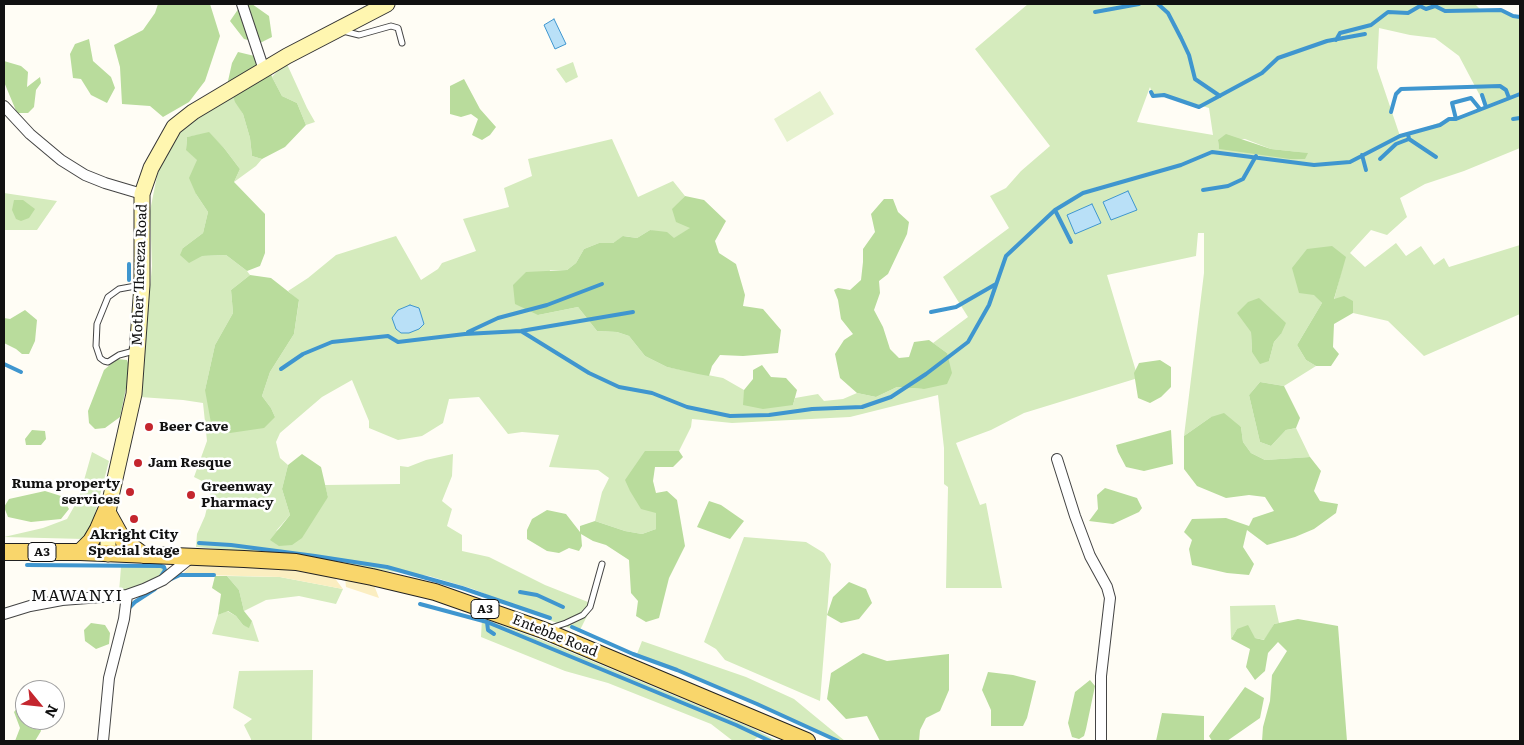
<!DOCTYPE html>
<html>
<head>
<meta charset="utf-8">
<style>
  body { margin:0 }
  #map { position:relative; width:1524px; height:745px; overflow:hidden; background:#fffdf5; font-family:Literata,serif }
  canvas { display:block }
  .frame { position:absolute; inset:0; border:5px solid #111; pointer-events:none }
  .north { position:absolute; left:15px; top:680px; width:50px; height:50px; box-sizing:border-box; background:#fff; border:1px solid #a0a0a0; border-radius:50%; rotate:118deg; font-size:14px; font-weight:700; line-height:20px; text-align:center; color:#111 }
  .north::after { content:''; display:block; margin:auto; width:18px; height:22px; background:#c4262e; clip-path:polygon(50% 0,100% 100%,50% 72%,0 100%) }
</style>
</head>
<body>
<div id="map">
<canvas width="1524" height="745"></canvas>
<div class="frame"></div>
<div class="north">N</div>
</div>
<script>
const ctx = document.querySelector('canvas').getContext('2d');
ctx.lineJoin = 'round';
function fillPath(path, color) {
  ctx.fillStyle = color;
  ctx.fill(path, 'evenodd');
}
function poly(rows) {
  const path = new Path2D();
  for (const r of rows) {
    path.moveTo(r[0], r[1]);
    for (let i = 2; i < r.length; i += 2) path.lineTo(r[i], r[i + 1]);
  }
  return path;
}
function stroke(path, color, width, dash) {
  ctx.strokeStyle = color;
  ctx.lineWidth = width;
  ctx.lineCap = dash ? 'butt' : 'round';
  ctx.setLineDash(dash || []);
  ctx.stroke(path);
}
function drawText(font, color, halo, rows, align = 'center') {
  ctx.font = font + ' Literata,serif';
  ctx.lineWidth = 5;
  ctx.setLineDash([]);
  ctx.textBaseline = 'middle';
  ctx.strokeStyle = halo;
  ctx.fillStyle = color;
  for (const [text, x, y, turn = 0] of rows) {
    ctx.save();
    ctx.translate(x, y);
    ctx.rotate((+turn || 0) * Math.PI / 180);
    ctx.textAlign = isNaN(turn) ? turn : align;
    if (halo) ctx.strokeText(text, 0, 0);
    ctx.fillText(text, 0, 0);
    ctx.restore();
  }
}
fillPath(poly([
  [1028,4,1475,4,1481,10,1501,10,1513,16,1520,17,1520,148,1464,171,1425,184,1400,198,1407,217,1387,235,1371,230,1350,253,1365,267,1396,243,1406,256,1421,246,1434,265,1444,258,1449,267,1520,245,1520,314,1424,356,1388,321,1353,313,1353,301,1334,300,1345,257,1315,295,1322,303,1297,345,1306,360,1316,366,1284,386,1260,382,1249,395,1260,442,1271,446,1286,430,1296,428,1310,457,1265,460,1251,453,1243,442,1241,427,1211,417,1184,436,1204,273,1204,233,1198,233,1196,256,1107,275,1138,378,1024,413,991,430,956,443,980,505,986,503,1002,588,946,588,948,487,944,484,944,448,938,395,850,417,732,423,692,419,691,427,679,451,645,451,657,513,656,529,642,534,625,531,595,521,602,492,609,478,598,470,549,467,559,435,522,432,508,434,479,397,449,399,443,423,422,436,398,440,369,428,369,421,352,380,322,397,280,433,276,442,280,458,288,465,282,489,290,515,276,531,328,497,325,485,400,484,400,466,408,467,426,460,453,454,452,476,442,501,452,509,447,526,462,535,462,551,489,557,545,585,593,604,579,632,473,589,429,576,371,569,287,555,196,547,197,534,205,516,212,486,194,477,207,441,203,403,183,400,140,397,152,266,150,211,157,176,165,152,171,140,191,121,232,94,243,114,250,138,252,156,262,159,256,166,234,182,240,169,224,148,209,133,187,137,186,149,197,159,196,194,208,212,203,233,183,248,202,256,226,255,247,271,250,275,231,290,233,313,215,345,205,390,275,417,271,408,262,396,270,372,294,334,299,301,288,291,308,278,336,255,396,236,421,280,438,269,442,263,476,251,463,219,509,207,504,188,532,176,528,159,612,139,638,197,673,181,685,196,673,209,691,228,674,239,650,230,637,238,624,236,613,243,599,243,584,249,576,263,567,270,550,270,538,315,578,307,597,331,617,332,629,336,645,356,667,367,723,378,744,390,744,405,793,405,795,398,818,394,824,401,843,399,857,393,876,397,897,387,924,389,947,353,933,343,968,317,943,277,1009,228,990,196,1006,188,1021,171,1050,146,975,49],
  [1379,28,1410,35,1435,38,1459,56,1486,107,1400,136,1377,68],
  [1150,87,1153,96,1164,95,1209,108,1213,135,1137,122],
  [1245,139,1271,149,1307,153,1219,148,1218,141],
  [1251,332,1281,334,1274,342,1269,361,1252,352],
  [286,62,307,108,315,122,306,125,297,103,282,96,272,77],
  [573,62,578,77,566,83,556,69],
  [4,193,57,201,37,230,4,230],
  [92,452,109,461,91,529,84,539,4,537,43,528,67,519,79,498],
  [744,537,806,542,824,553,831,564,820,701,725,660,716,649,704,642],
  [121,567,163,567,164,571,161,576,134,588,119,592],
  [227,576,280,577,343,589,336,604,299,596,266,600,244,611,239,590],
  [1275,605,1279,623,1274,624,1265,640,1255,638,1237,629,1231,639,1230,606],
  [227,611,236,616,243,625,249,627,252,621,259,642,212,634,218,615],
  [482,618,544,641,752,728,778,741,770,741,758,737,753,741,733,741,711,724,608,683,565,671,481,637],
  [642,641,746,677,794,699,845,741,841,741,637,654],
  [313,670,312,741,251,741,251,739,244,725,252,719,233,708,239,671]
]), '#d5ebbd');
fillPath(poly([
  [158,4,210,4,220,36,205,81,189,102,163,117,150,106,122,104,120,67,114,45,143,30,155,13],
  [239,4,252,4,269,16,272,37,260,43,244,39,230,21,239,8],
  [89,39,93,61,111,77,115,88,107,103,91,95,81,79,73,78,70,54,75,44],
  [238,52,267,59,272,77,282,96,297,103,306,125,285,147,262,159,252,156,250,138,243,114,235,102,228,81,232,63],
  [4,61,21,66,28,72,27,87,40,77,41,83,36,90,34,107,28,113,17,113,4,82],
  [464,79,480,109,496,127,490,135,482,140,472,135,478,119,471,114,461,117,450,114,450,86],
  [209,132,224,148,240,169,234,182,265,214,265,253,260,266,247,271,226,255,202,256,189,263,180,255,183,248,203,233,208,212,196,194,189,178,197,160,186,150,187,137],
  [1226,134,1271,149,1308,153,1305,159,1290,159,1219,149,1218,140],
  [685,196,704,200,726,221,715,241,719,253,736,264,745,295,743,306,763,309,781,330,778,353,743,356,720,355,712,366,709,376,698,374,667,367,645,356,629,336,617,332,597,331,578,307,538,315,515,304,513,285,526,272,567,270,576,263,584,249,599,243,613,243,623,236,637,238,650,230,667,232,674,238,690,228,676,222,672,209],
  [884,199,893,199,898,212,909,222,907,234,888,274,879,281,880,293,874,310,883,327,890,349,899,358,909,357,914,342,929,340,947,353,952,373,947,384,924,389,897,387,876,397,857,393,840,378,835,354,844,340,853,334,841,319,838,300,834,290,838,288,850,290,861,280,863,262,863,249,875,232,871,214],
  [14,200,23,200,35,209,29,218,21,221,16,219,12,210],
  [1332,246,1346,257,1334,299,1344,296,1353,301,1353,313,1334,324,1333,347,1339,354,1331,366,1316,366,1306,360,1297,345,1322,303,1314,295,1299,293,1292,268,1307,249],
  [250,275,271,278,299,300,294,334,270,372,262,396,271,408,275,417,264,428,230,433,211,423,205,390,215,345,233,313,231,290],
  [1259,298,1286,323,1281,334,1274,342,1269,361,1260,364,1252,352,1251,332,1237,313,1248,302],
  [25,310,37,320,35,341,29,354,22,354,16,349,4,343,4,318,10,319],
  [117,359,127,360,130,369,120,417,105,428,95,429,89,423,88,411,104,370],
  [1160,360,1171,367,1171,387,1161,397,1150,403,1138,398,1134,373,1139,363],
  [762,365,771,377,786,378,797,390,793,405,763,409,743,405,744,390,753,379,753,370],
  [1260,382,1284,386,1300,418,1296,428,1286,430,1271,446,1260,442,1249,395],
  [1224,413,1241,427,1243,442,1251,453,1265,460,1310,457,1321,471,1314,491,1320,501,1338,504,1336,513,1314,529,1295,537,1267,545,1247,530,1243,547,1254,564,1249,575,1227,573,1192,565,1189,549,1192,540,1184,532,1192,519,1226,518,1249,526,1253,518,1274,511,1265,497,1249,495,1226,498,1197,486,1184,469,1184,436,1211,417],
  [32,430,45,431,46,439,41,445,26,445,25,439],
  [1171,430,1173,464,1144,471,1126,467,1118,452,1116,445],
  [645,451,679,451,683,457,673,467,655,467,653,481,656,493,667,491,677,500,685,546,669,578,659,618,646,622,636,616,638,601,631,593,629,560,606,545,593,541,581,534,582,546,579,551,569,548,559,553,547,551,527,539,527,530,532,519,547,510,566,514,580,532,580,526,595,521,625,531,642,534,656,529,656,513,641,509,630,491,625,480],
  [302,454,321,467,328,497,302,538,292,545,279,546,270,540,290,515,282,489,288,465],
  [1105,488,1137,498,1142,508,1139,512,1113,524,1089,521,1098,509,1097,495],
  [45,491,61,496,69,509,61,519,31,522,8,517,4,507,9,499],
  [709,501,721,505,744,521,730,539,697,527],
  [215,576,227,576,239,590,244,611,252,621,249,628,243,625,236,616,228,611,218,615,221,594,212,588],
  [849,582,866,589,872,603,859,619,841,623,827,615,833,597],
  [1298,619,1338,626,1347,741,1262,741,1263,727,1270,701,1272,675,1287,651,1278,642,1268,653,1265,671,1255,680,1246,667,1250,649,1231,639,1237,629,1248,625,1255,638,1264,640,1274,624],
  [91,623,105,625,110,633,109,644,96,649,85,641,84,630],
  [863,653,887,661,949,654,949,690,940,711,926,718,920,730,919,741,880,741,867,716,846,719,827,699,831,673],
  [988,672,1013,675,1036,681,1027,718,1023,726,991,726,991,710,982,690],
  [1090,680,1095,686,1086,729,1084,736,1079,739,1072,737,1068,723,1075,692],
  [1245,687,1264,698,1260,718,1227,741,1212,741,1209,736],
  [25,704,25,720,38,720,41,731,35,741,15,741,20,728,14,712,19,706],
  [1162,713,1204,716,1204,741,1156,741]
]), '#b9dc9c');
fillPath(poly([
  [193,563,270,567,334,577,343,589,280,577,204,575,181,576],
  [71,564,162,564,163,567,30,566],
  [345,578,374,585,379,598,346,587]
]), '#fbeec1');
fillPath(poly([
  [820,91,834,114,787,142,774,119]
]), '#e6f2cf');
const water = poly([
  [554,19,566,44,555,49,544,25,554,19],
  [1128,191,1137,210,1111,220,1103,202,1128,191],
  [1092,204,1101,223,1075,234,1067,215,1092,204],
  [410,305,419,308,424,324,419,329,409,333,401,333,396,329,392,318,398,310,410,305]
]);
fillPath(water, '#b9e0f7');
stroke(water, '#3f96cf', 1);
stroke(poly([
  [1158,4,1168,13,1181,38,1189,55,1195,79,1220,96],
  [1095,12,1139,4],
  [1336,40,1340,33,1371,25,1388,12,1408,13,1420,6,1426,9,1435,6,1445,11,1501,10,1513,16,1520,17],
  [1151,92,1153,96,1164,95,1199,107,1262,73,1278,58,1327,41,1365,34],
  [1482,95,1486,107],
  [1391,112,1396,94,1401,89,1500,86,1506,90,1509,98],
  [1456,119,1452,103,1471,98,1480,109],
  [1513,119,1520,118],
  [1409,139,1436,157],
  [1362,155,1366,170],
  [1380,159,1396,144,1409,139,1408,134],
  [1203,190,1228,186,1243,179,1256,156],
  [1055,210,1071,242],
  [129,264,129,280],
  [931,312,956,307,996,284],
  [521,331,589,373,619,387,652,393,687,407,730,416,769,415,812,409,862,407,891,397,926,374,968,342,989,305,1006,256,1055,210,1083,193,1181,165,1212,152,1314,165,1350,162,1400,136,1440,125,1449,119,1456,119,1520,94],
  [468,332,498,318,547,305,602,284],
  [4,364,21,372],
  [281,369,303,354,332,342,388,336,398,342,465,334,521,331,633,312],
  [199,543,231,545,315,556,387,567,462,588,550,618],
  [27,565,161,566,164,567,165,570,161,576],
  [169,580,180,575,214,575],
  [520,592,537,595,563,607],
  [420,604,487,622,488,630,494,634],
  [130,607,135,602,155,589],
  [487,622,736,725,770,741],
  [572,627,633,654,677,670,757,704,838,741]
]), '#3f96cf', 4);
const lane = poly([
  [343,31,359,35,391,26,398,28,402,43],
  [134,351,119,355,108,362,104,361,100,358,96,346,97,324,108,297,119,289,141,285],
  [551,628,566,623,583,615,590,607,602,564]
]);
const street = poly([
  [242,4,264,70],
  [4,106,30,134,61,160,85,175,105,183,142,194],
  [1057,459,1075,516,1090,556,1107,587,1110,598,1101,676,1101,741],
  [4,614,30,606,62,600,127,595],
  [103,741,109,678,124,619,127,595,144,589,163,580,193,556]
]);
const secondary = poly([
  [108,554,108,513,110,501,134,394,142,285,142,194,151,168,174,127,193,112,287,56,387,4]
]);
const primary = poly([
  [108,513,123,540,143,555],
  [4,552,80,552,244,559,296,562,372,577,435,592,543,630,807,741],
  [80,552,91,541,98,529,110,501]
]);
stroke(lane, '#444', 7);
stroke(street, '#444', 12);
stroke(secondary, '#333', 17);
stroke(primary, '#222', 18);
stroke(lane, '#fff', 5);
stroke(street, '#fff', 10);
stroke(secondary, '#fff6b0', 15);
stroke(primary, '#f9d66b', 16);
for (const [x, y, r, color] of [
  [149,427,5,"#c4262e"],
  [138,463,5,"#c4262e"],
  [130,492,5,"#c4262e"],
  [191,495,5,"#c4262e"],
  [134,519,5,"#c4262e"]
]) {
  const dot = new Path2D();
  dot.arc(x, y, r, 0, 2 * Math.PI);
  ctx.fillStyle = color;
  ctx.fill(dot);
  stroke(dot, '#fff', 2);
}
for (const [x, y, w] of [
  [42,552,28],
  [485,609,28]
]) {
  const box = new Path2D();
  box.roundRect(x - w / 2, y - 9.5, w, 19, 4);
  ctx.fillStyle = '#fff';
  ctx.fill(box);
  stroke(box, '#111', 1);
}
drawText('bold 12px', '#111', null, [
  ["A3",42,552],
  ["A3",485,609]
]);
drawText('14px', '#111', '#fff', [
  ["Mother Thereza Road",140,275,-88],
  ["Entebbe Road",555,636,22]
]);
drawText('bold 14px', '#111', '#fff', [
  ["Beer Cave",159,427],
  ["Jam Resque",148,463],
  ["Ruma property",120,484,"right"],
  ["services",120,500,"right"],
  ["Greenway",201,487],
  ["Pharmacy",201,503],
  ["Akright City",134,535,"center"],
  ["Special stage",134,551,"center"]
], 'left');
ctx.letterSpacing = '1px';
drawText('16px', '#111', '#fff', [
  ["MAWANYI",77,596]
]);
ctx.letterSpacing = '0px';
</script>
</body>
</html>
